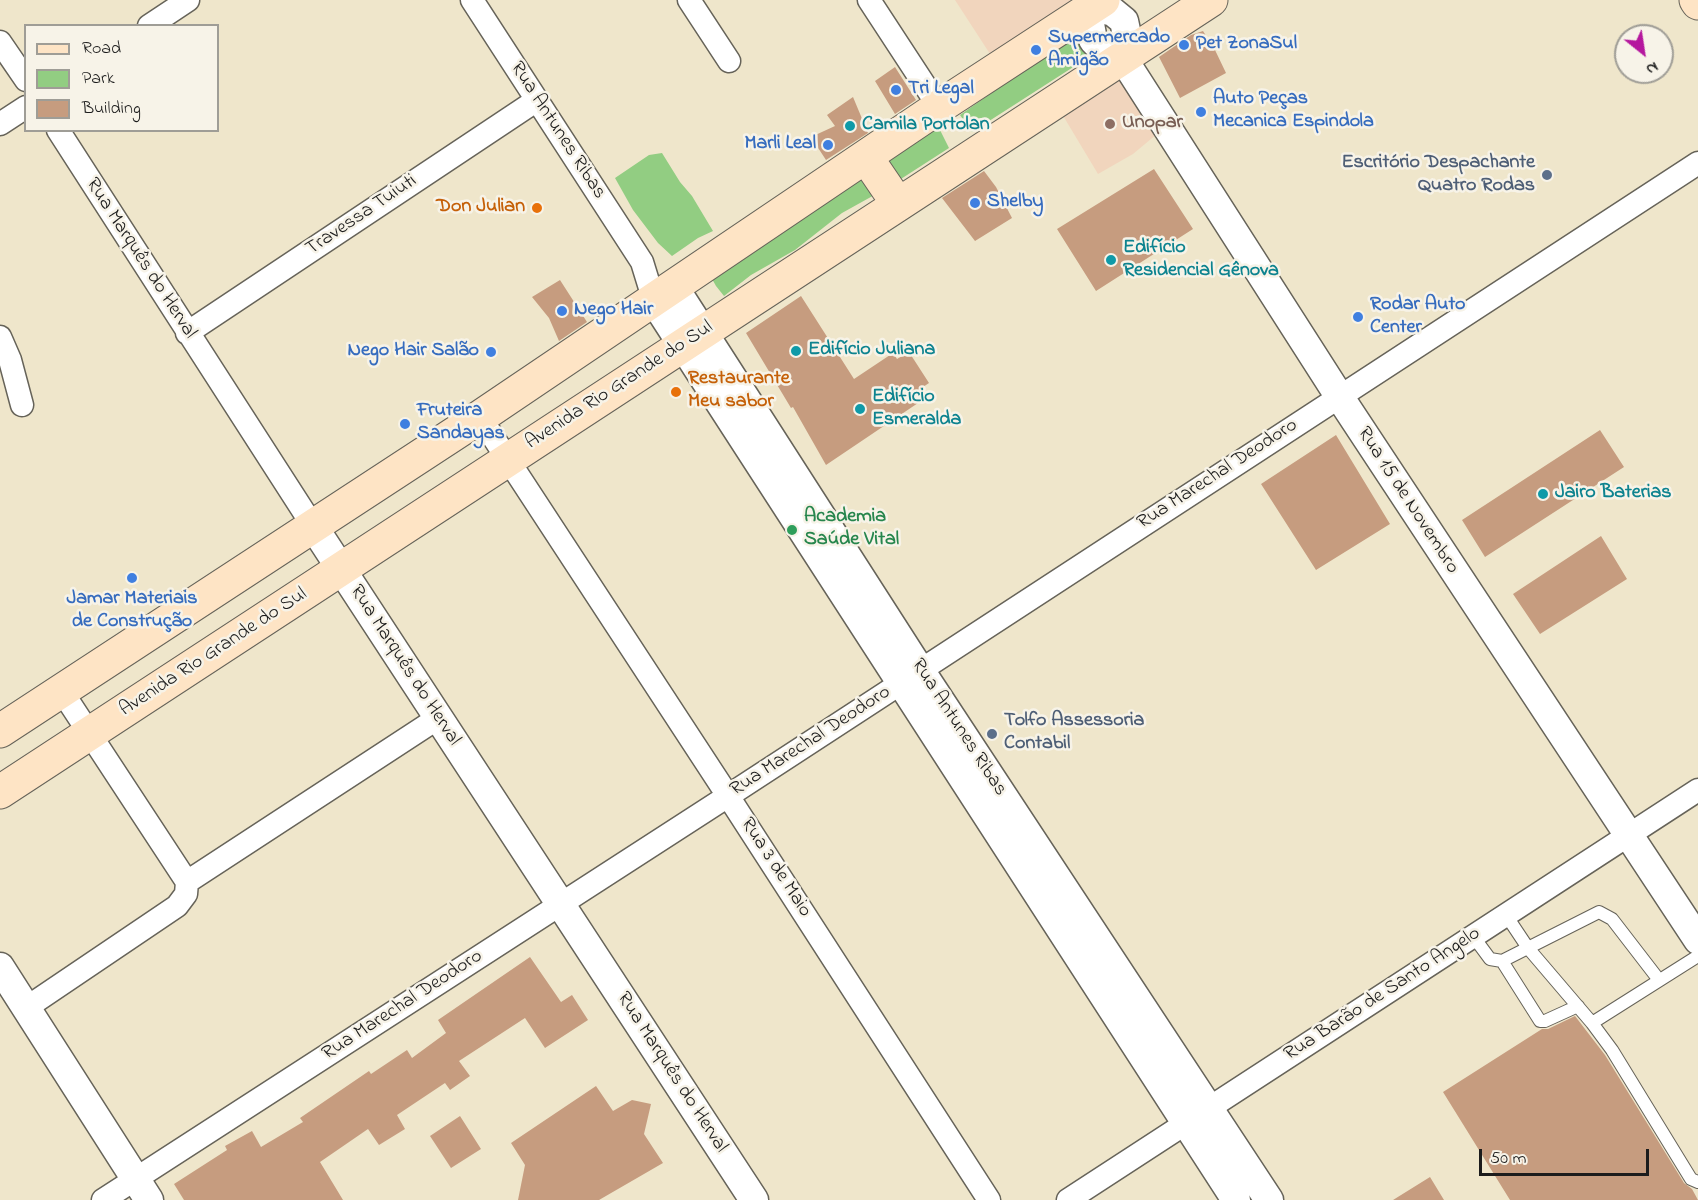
<!DOCTYPE html>
<html>
<head>
<meta charset="utf-8">
<style>
  body { margin:0 }
  #map { position:relative; width:1698px; height:1200px; overflow:hidden; background:#efe6cb; font-family:"Indie Flower",sans-serif }
  canvas { display:block }
  .legend { position:absolute; left:24px; top:24px; width:195px; height:108px; box-sizing:border-box; background:#f7f3e8; border:2px solid #9f9d96; margin:0; padding:8px 10px; list-style:none; font-size:18px; color:#1c1c1c }
  .legend li { display:flex; align-items:center; gap:12px; height:30px }
  .legend b { width:30px; border:2px solid #9f9d96 }
  .north { position:absolute; left:1614px; top:24px; width:60px; height:60px; box-sizing:border-box; background:#f7f3e8; border:2px solid #9f9d96; border-radius:50%; rotate:150deg; font-size:16px; font-weight:700; line-height:24px; text-align:center; color:#1c1c1c }
  .north::after { content:''; display:block; margin:auto; width:21px; height:27px; background:#b5179e; clip-path:polygon(50% 0,100% 100%,50% 72%,0 100%) }
  .scale { position:absolute; left:1479px; top:1149px; width:170px; height:27px; box-sizing:border-box; border:3px solid #1c1c1c; border-top:0; padding-left:8px; font-size:18px; line-height:21px; white-space:nowrap; color:#1c1c1c; -webkit-text-stroke:4px #f7f3e8; paint-order:stroke }
</style>
</head>
<body>
<div id="map">
<canvas width="1698" height="1200"></canvas>
<ul class="legend">
<li><b style="height:8px;background:#fee4c5"></b>Road</li>
<li><b style="height:16px;background:#92cd82"></b>Park</li>
<li><b style="height:16px;background:#c69c7f"></b>Building</li>
</ul>
<div class="north">N</div>
<div class="scale">50 m</div>
</div>
<script>
const ctx = document.querySelector('canvas').getContext('2d');
ctx.lineJoin = 'round';
function fillPath(path, color) {
  ctx.fillStyle = color;
  ctx.fill(path, 'evenodd');
}
function poly(rows) {
  const path = new Path2D();
  for (const r of rows) {
    path.moveTo(r[0], r[1]);
    for (let i = 2; i < r.length; i += 2) path.lineTo(r[i], r[i + 1]);
  }
  return path;
}
function stroke(path, color, width, dash) {
  ctx.strokeStyle = color;
  ctx.lineWidth = width;
  ctx.lineCap = dash ? 'butt' : 'round';
  ctx.setLineDash(dash || []);
  ctx.stroke(path);
}
function drawText(font, color, halo, rows, align = 'center') {
  ctx.font = font + ' "Indie Flower",sans-serif';
  ctx.lineWidth = 5;
  ctx.setLineDash([]);
  ctx.textBaseline = 'middle';
  ctx.strokeStyle = halo;
  ctx.fillStyle = color;
  for (const [text, x, y, turn = 0] of rows) {
    ctx.save();
    ctx.translate(x, y);
    ctx.rotate((+turn || 0) * Math.PI / 180);
    ctx.textAlign = isNaN(turn) ? turn : align;
    if (halo) ctx.strokeText(text, 0, 0);
    ctx.fillText(text, 0, 0);
    ctx.restore();
  }
}
fillPath(poly([
  [955,0,1070,0,1073,4,992,57],
  [1120,78,1157,134,1133,154,1098,174,1062,114,1090,99]
]), '#f1d5bd');
fillPath(poly([
  [1077,33,1092,55,972,132,960,115],
  [938,126,949,148,890,186,876,164],
  [662,153,680,182,692,196,713,231,698,238,672,256,658,243,633,210,615,178,649,155],
  [869,171,887,188,842,213,795,250,751,275,724,296,716,286,711,277]
]), '#92cd82');
fillPath(poly([
  [1203,31,1215,50,1226,73,1180,98,1159,57,1191,35],
  [895,67,916,100,895,114,875,81],
  [853,97,868,133,826,160,811,137,835,126,827,115],
  [1154,169,1193,229,1096,291,1057,229],
  [984,171,996,187,1012,218,975,241,942,198],
  [560,280,587,322,559,341,549,318,532,297],
  [801,296,854,379,893,353,897,359,909,352,929,383,917,391,921,401,826,465,793,407,791,408,746,333],
  [1600,430,1624,467,1485,557,1462,520],
  [1336,435,1390,524,1316,570,1261,484],
  [1601,536,1627,579,1540,634,1513,594],
  [530,957,561,1002,572,995,588,1020,545,1048,525,1018,459,1061,470,1076,450,1090,445,1083,397,1115,405,1129,379,1145,368,1129,320,1162,343,1200,184,1200,174,1184,227,1150,225,1146,252,1131,261,1147,303,1122,300,1118,369,1071,371,1074,407,1050,412,1058,446,1033,438,1020],
  [1575,1016,1605,1055,1684,1183,1692,1189,1698,1200,1510,1200,1443,1092,1542,1029,1548,1029],
  [596,1086,613,1111,632,1100,651,1104,644,1134,663,1163,599,1200,518,1200,525,1165,511,1143],
  [460,1116,481,1149,451,1168,430,1136],
  [1430,1177,1444,1200,1393,1200]
]), '#c69c7f');
const service = poly([
  [1506,915,1528,948,1592,1023],
  [1473,936,1490,959,1502,961,1599,912,1612,919,1659,980],
  [1698,956,1592,1023,1612,1050,1691,1179,1698,1182],
  [1502,961,1540,1021,1545,1021,1578,1006]
]);
const minor = poly([
  [472,0,642,262,654,301],
  [689,0,729,61],
  [869,0,939,107],
  [149,26,188,0],
  [0,42,26,80],
  [0,124,26,107],
  [58,130,313,526],
  [187,333,537,100],
  [0,337,10,360,22,405],
  [480,417,728,796,989,1200],
  [187,882,438,718],
  [26,1008,177,906,186,894,187,882,61,690],
  [103,1200,728,796,1698,163],
  [1068,1200,1698,790]
]);
const tertiary = poly([
  [1090,0,1093,6,1090,24,1093,40,1103,50,1122,57,1339,396,1698,940],
  [1093,6,1113,12,1124,21,1127,35,1122,57],
  [674,287,920,670,1269,1200],
  [654,301,1236,1200],
  [313,526,754,1200],
  [0,967,149,1200]
]);
const secondary = poly([
  [1696,0,1698,3],
  [866,157,898,204],
  [0,731,480,417,939,107,1103,0],
  [0,792,1211,0]
]);
stroke(service, '#666359', 14);
stroke(minor, '#666359', 25);
stroke(tertiary, '#666359', 31);
stroke(secondary, '#666359', 35);
stroke(service, '#fff', 12);
stroke(minor, '#fff', 22);
stroke(tertiary, '#fff', 28);
stroke(secondary, '#fee4c5', 33);
for (const [x, y, r, color] of [
  [1184,45,6,"#3f7fe0"],
  [1036,50,6,"#3f7fe0"],
  [896,90,6,"#3f7fe0"],
  [1201,112,6,"#3f7fe0"],
  [1110,124,6,"#8d6e63"],
  [850,126,6,"#0f9aa8"],
  [828,145,6,"#3f7fe0"],
  [1547,175,6,"#5c6f8a"],
  [975,203,6,"#3f7fe0"],
  [537,208,6,"#e8710a"],
  [1111,260,6,"#0f9aa8"],
  [562,311,6,"#3f7fe0"],
  [1358,317,6,"#3f7fe0"],
  [796,351,6,"#0f9aa8"],
  [491,352,6,"#3f7fe0"],
  [676,392,6,"#e8710a"],
  [860,409,6,"#0f9aa8"],
  [405,424,6,"#3f7fe0"],
  [1543,494,6,"#0f9aa8"],
  [792,530,6,"#2e9e5b"],
  [132,578,6,"#3f7fe0"],
  [992,734,6,"#5c6f8a"]
]) {
  const dot = new Path2D();
  dot.arc(x, y, r, 0, 2 * Math.PI);
  ctx.fillStyle = color;
  ctx.fill(dot);
  stroke(dot, '#f7f3e8', 2);
}
drawText('bold 20px', '#366cbe', '#f7f3e8', [
  ["Supermercado",1048,39],
  ["Amigão",1048,62],
  ["Pet ZonaSul",1196,45],
  ["Tri Legal",908,90],
  ["Auto Peças",1213,100],
  ["Mecanica Espindola",1213,123],
  ["Marli Leal",816,145,"right"],
  ["Shelby",987,203],
  ["Rodar Auto",1370,306],
  ["Center",1370,329],
  ["Nego Hair",574,311],
  ["Nego Hair Salão",479,352,"right"],
  ["Fruteira",417,412],
  ["Sandayas",417,435],
  ["Jamar Materiais",132,600,"center"],
  ["de Construção",132,623,"center"]
], 'left');
drawText('bold 20px', '#785e54', '#f7f3e8', [
  ["Unopar",1122,124]
], 'left');
drawText('bold 20px', '#0d838f', '#f7f3e8', [
  ["Camila Portolan",862,126],
  ["Edifício",1123,249],
  ["Residencial Gênova",1123,272],
  ["Edifício Juliana",808,351],
  ["Edifício",872,398],
  ["Esmeralda",872,421],
  ["Jairo Baterias",1555,494]
], 'left');
drawText('20px', '#1c1c1c', '#f7f3e8', [
  ["Rua Antunes Ribas",557,131,57],
  ["Travessa Tuiuti",362,216,-34],
  ["Rua Marquês do Herval",140,259,57],
  ["Avenida Rio Grande do Sul",620,386,-33],
  ["Rua Marechal Deodoro",1218,475,-33],
  ["Rua 15 de Novembro",1407,501,57],
  ["Avenida Rio Grande do Sul",214,653,-33],
  ["Rua Marquês do Herval",404,666,57],
  ["Rua Antunes Ribas",958,728,57],
  ["Rua Marechal Deodoro",811,742,-33],
  ["Rua 3 de Maio",775,868,57],
  ["Rua Barão de Santo Angelo",1383,995,-33],
  ["Rua Marechal Deodoro",403,1006,-33],
  ["Rua Marquês do Herval",671,1073,57]
]);
drawText('bold 20px', '#4e5e75', '#f7f3e8', [
  ["Escritório Despachante",1535,164],
  ["Quatro Rodas",1535,187],
  ["Tolfo Assessoria",1004,722,"left"],
  ["Contabil",1004,745,"left"]
], 'right');
drawText('bold 20px', '#c56008', '#f7f3e8', [
  ["Don Julian",525,208],
  ["Restaurante",688,380,"left"],
  ["Meu sabor",688,403,"left"]
], 'right');
drawText('bold 20px', '#27864d', '#f7f3e8', [
  ["Academia",804,518],
  ["Saúde Vital",804,541]
], 'left');
</script>
</body>
</html>
